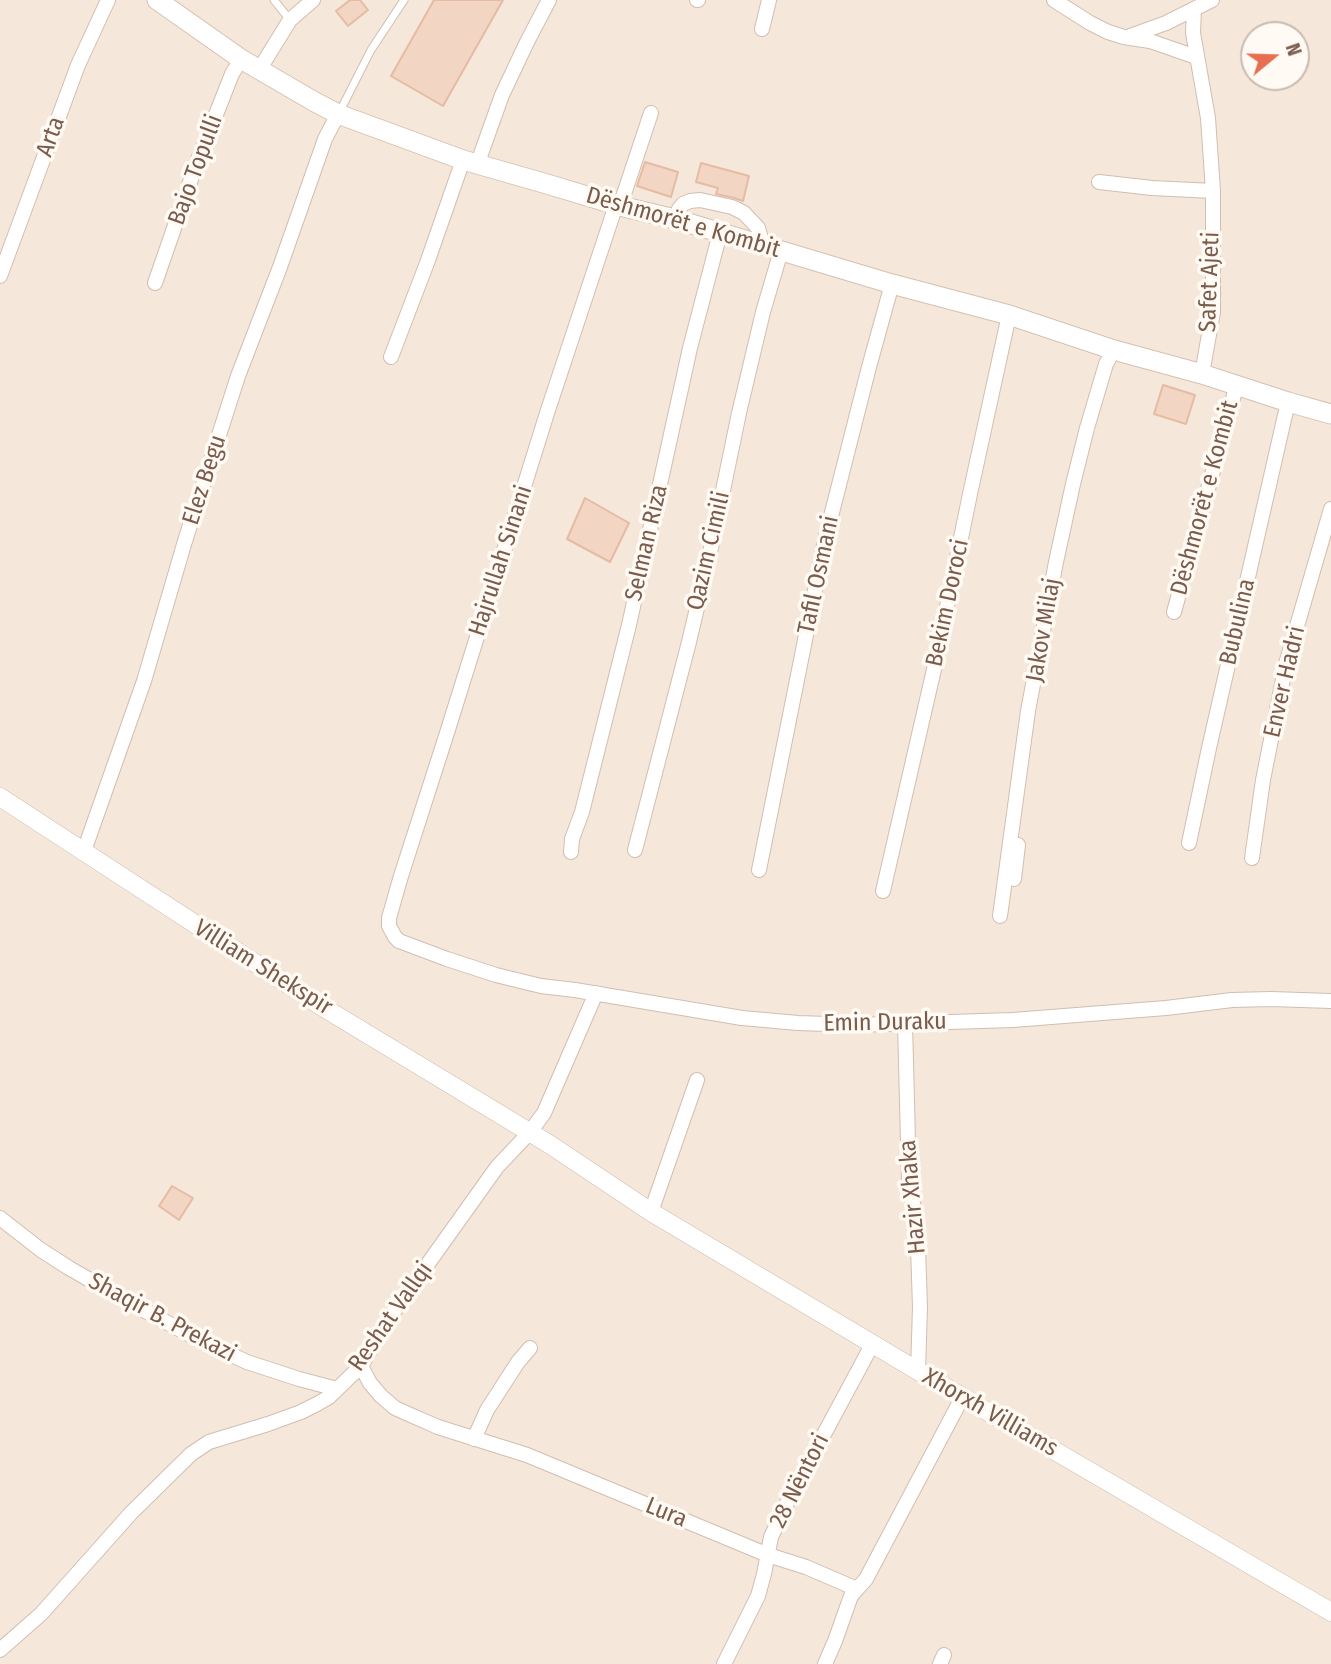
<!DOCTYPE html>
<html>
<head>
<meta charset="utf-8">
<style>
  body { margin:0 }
  #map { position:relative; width:1331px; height:1664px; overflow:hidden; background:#fdf6ec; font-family:"Fira Sans Condensed",sans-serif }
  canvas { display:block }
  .north { position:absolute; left:1240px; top:21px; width:70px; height:70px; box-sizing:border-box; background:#fffaf3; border:2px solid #cabbb1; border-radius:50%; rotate:71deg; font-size:19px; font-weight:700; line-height:28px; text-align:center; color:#7a5c4d }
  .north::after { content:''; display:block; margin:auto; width:24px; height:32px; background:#e76f51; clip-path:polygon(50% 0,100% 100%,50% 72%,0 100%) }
</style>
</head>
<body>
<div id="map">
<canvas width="1331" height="1664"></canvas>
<div class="north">N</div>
</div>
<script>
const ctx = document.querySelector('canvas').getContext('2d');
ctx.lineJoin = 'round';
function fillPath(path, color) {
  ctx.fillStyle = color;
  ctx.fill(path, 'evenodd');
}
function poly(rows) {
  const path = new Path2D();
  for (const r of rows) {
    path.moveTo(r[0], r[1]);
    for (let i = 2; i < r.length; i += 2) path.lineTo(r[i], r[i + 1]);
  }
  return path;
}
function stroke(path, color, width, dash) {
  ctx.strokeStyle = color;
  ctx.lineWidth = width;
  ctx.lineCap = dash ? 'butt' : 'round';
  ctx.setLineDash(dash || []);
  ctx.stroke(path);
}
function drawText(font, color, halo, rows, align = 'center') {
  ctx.font = font + ' "Fira Sans Condensed",sans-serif';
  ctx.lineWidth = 7;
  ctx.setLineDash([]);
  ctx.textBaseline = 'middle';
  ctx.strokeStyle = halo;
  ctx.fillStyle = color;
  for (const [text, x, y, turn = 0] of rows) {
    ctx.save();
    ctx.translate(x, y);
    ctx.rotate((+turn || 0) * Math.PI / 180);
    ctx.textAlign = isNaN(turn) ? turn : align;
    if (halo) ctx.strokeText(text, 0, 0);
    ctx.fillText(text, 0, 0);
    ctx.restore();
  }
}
fillPath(poly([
  [0,0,1331,0,1331,1664,0,1664],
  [1254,35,1296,35,1296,77,1254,77]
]), '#f5e8da');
const building = poly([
  [350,0,360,0,368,10,348,26,336,11,350,0],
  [434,0,503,0,443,106,391,76,434,0],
  [645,162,678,172,671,197,637,186,645,162],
  [701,163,749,176,743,201,734,198,716,194,718,188,696,182,701,163],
  [1163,385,1195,395,1186,424,1154,414,1163,385],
  [585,498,629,523,610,562,567,539,585,498],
  [172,1186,193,1198,179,1220,159,1206,172,1186]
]);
fillPath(building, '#f3d5c3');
stroke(building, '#e6bba3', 2);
const service = poly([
  [274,0,290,20],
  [340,111,371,50,404,0]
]);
const minor = poly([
  [697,0,698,0],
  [1054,0,1090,23,1108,32,1124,37,1150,41,1196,57],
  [1194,9,1193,33,1208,118,1213,191,1213,312,1202,374],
  [762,29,769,0],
  [1130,36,1166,23,1212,0],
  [259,70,290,20,313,0],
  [477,165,502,95,527,42,549,0],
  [1099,182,1152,188,1213,191],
  [616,205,548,410,446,736,401,876,389,918,389,926,395,937,399,941,447,959,496,975,541,986,575,990,742,1018,798,1023,856,1025,1013,1020,1166,1008,1232,1000,1271,999,1331,1001],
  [620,206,651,113],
  [675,219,679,209,683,204,690,201,700,200,732,207,744,213,758,228,760,235,758,245],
  [0,276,78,65,108,0],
  [155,283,196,165,232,74,241,59],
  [391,357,427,263,463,160],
  [1174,612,1237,384],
  [1189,843,1209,748,1288,402],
  [635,850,689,642,710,553,739,413,763,312,781,251],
  [84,851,144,681,185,541,238,376,280,267,325,139,338,114],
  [571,852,572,839,582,812,629,625,690,348,720,233],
  [1252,858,1263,780,1286,664,1331,509],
  [759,870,825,540,869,367,892,284],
  [1014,879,1018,845],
  [883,891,935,665,970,494,1009,315],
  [1000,916,1028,711,1056,562,1073,484,1087,428,1106,364,1114,350],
  [905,1023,909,1181,915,1215,918,1247,920,1307,918,1371],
  [651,1212,697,1080],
  [0,1218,41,1250,69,1268,123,1299,205,1343,247,1362,299,1379,337,1389],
  [361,1366,370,1383,381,1396,395,1408,406,1413,438,1427,527,1455,768,1555,806,1567,857,1589,851,1596,835,1641,825,1664],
  [474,1439,487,1410,518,1362,530,1348],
  [857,1589,866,1579,963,1396],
  [0,1650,41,1614,131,1513,191,1454,209,1442,268,1424,301,1412,317,1404,329,1397,361,1366,385,1324,497,1167,530,1132,544,1113,596,993],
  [724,1664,758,1596,764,1574,771,1537,787,1503,873,1343],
  [940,1664,944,1655]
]);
const tertiary = poly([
  [0,797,321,1006,549,1144,651,1212,918,1371,1331,1612]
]);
const secondary = poly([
  [157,0,241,59,315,102,338,114,463,160,547,184,620,206,675,219,892,284,1009,315,1114,350,1202,374,1288,402,1331,414]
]);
stroke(service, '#d1beb0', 9);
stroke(minor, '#d1beb0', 16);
stroke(tertiary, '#d1beb0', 19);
stroke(secondary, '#d6c0b0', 21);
stroke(service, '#fff', 7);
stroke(minor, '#fff', 14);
stroke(tertiary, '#fff', 18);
stroke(secondary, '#fff', 19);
drawText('24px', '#7a5c4d', '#fffaf3', [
  ["Arta",51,137,-70],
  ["Bajo Topulli",196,170,-70],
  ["Dëshmorët e Kombit",683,223,16],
  ["Safet Ajeti",1210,282,-88],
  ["Elez Begu",205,480,-72],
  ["Dëshmorët e Kombit",1205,498,-75],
  ["Selman Riza",647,543,-77],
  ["Qazim Cimili",709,551,-77],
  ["Hajrullah Sinani",501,561,-72],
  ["Tafil Osmani",819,575,-78],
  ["Bekim Doroci",948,603,-78],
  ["Bubulina",1238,622,-77],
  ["Jakov Milaj",1044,630,-80],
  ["Enver Hadri",1285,682,-77],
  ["Villiam Shekspir",263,968,32],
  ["Emin Duraku",885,1023,-1],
  ["Hazir Xhaka",913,1197,-95],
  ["Reshat Vallqi",391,1317,-55],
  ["Shaqir B. Prekazi",162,1318,28],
  ["Xhorxh Villiams",990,1413,30],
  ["28 Nëntori",800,1481,-63],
  ["Lura",666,1513,22]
]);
</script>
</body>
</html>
